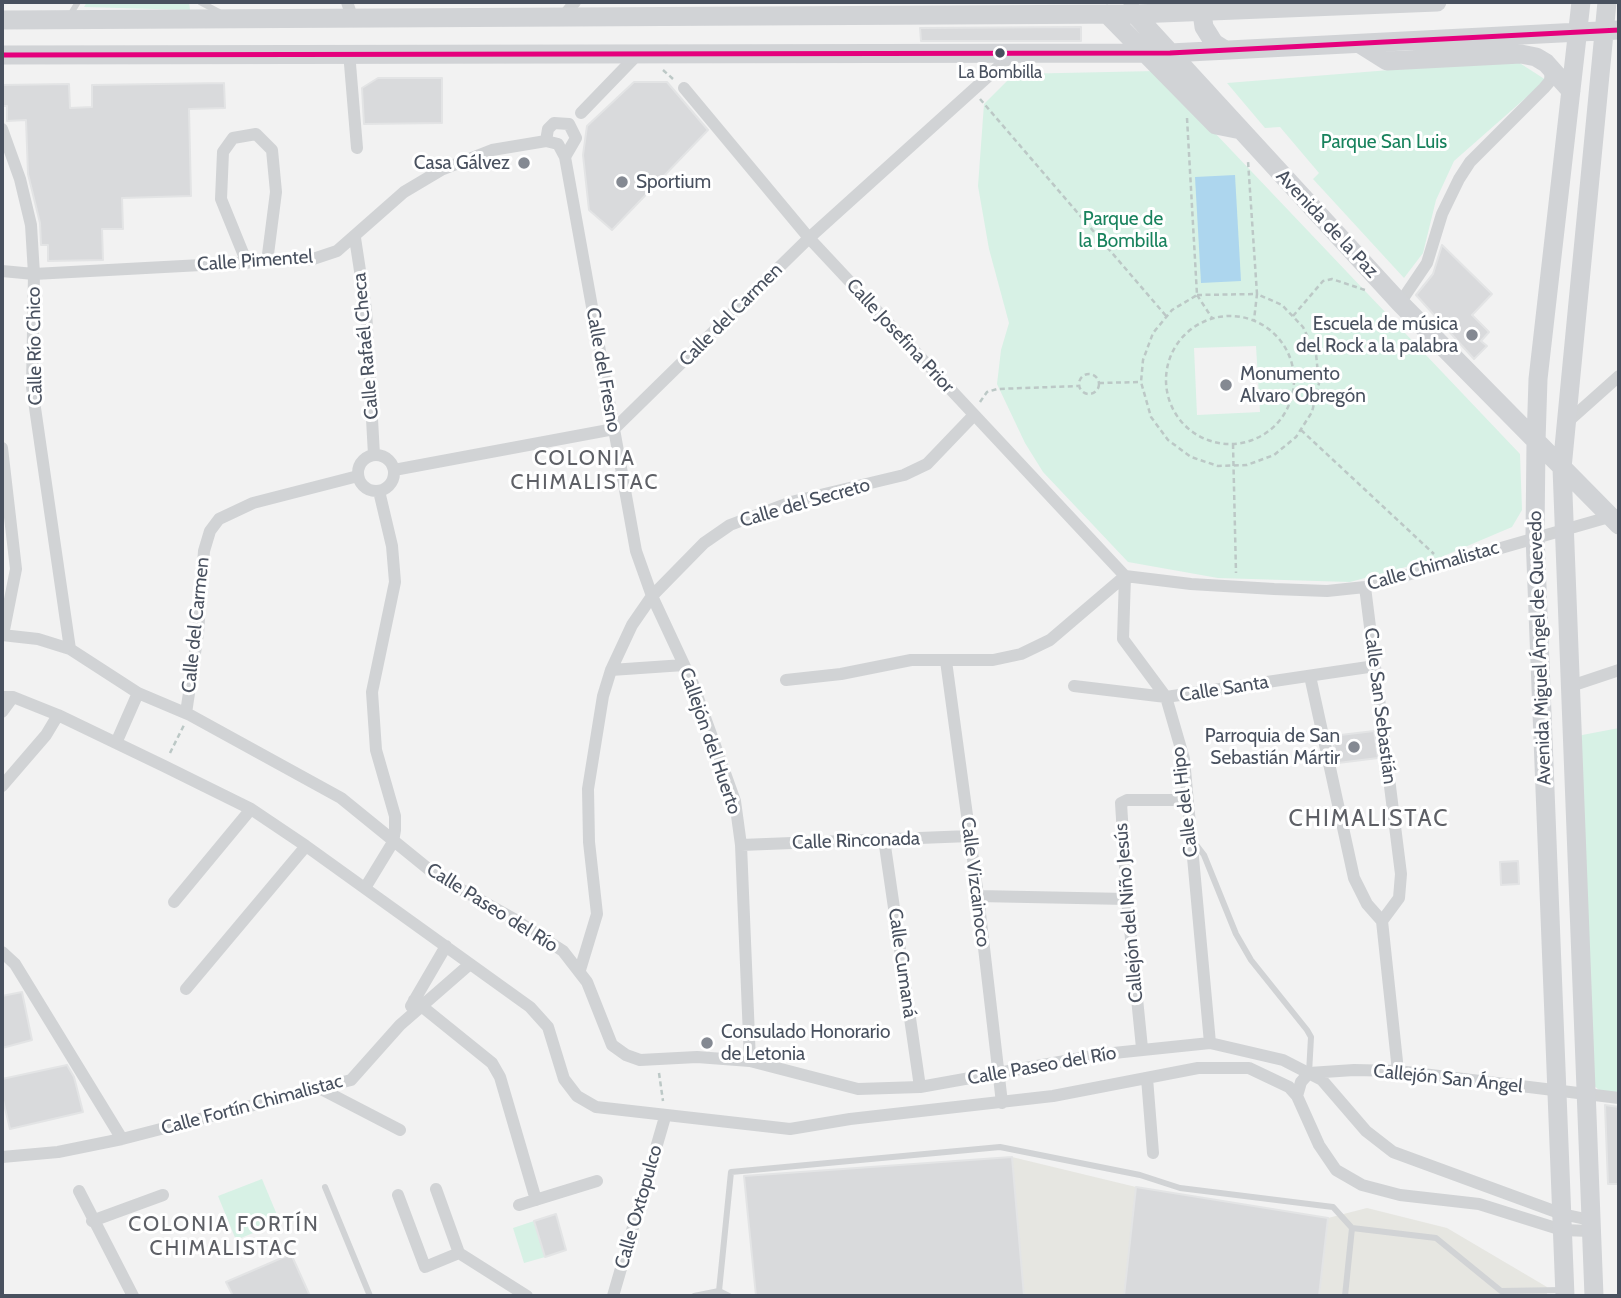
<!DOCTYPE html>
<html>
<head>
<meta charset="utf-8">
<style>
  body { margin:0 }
  #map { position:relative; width:1621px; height:1298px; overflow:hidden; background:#f2f2f2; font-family:Cabin,sans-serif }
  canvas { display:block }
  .frame { position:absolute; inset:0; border:4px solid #49515f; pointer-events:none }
</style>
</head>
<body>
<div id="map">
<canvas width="1621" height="1298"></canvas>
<div class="frame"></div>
</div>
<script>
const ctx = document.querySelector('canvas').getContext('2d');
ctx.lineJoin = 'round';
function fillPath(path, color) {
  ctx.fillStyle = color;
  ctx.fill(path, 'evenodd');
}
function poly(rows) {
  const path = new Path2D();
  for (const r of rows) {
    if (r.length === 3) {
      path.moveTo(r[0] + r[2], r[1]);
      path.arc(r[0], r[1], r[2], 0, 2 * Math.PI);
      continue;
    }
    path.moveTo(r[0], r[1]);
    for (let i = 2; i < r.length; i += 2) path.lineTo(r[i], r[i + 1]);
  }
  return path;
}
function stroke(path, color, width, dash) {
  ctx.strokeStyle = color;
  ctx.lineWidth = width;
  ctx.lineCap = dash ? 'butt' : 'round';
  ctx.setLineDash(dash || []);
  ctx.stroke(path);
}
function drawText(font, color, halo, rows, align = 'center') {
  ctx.font = font + ' Cabin,sans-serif';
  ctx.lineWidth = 6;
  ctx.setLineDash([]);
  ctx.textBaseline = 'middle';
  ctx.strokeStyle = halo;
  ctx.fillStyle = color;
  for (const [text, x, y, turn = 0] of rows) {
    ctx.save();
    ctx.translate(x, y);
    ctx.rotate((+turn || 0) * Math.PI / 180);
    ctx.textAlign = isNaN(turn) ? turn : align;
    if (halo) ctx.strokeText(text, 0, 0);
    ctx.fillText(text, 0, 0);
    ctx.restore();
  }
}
fillPath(poly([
  [1012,1157,1136,1187,1328,1218,1367,1208,1447,1228,1547,1287,1547,1296,756,1296,744,1176]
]), '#e6e6e1');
fillPath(poly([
  [87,2,189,2,190,10,84,7],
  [1515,60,1546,80,1454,161,1436,200,1423,253,1404,278,1313,179,1319,173,1280,127,1265,128,1227,83],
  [1156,71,1520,454,1522,510,1512,527,1439,558,1350,582,1218,578,1128,562,1043,472,1025,443,997,384,1001,350,1009,323,989,249,978,186,984,104,1014,74],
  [1256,346,1260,412,1197,415,1194,348],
  [1619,728,1619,1093,1599,1090,1591,1083,1577,736],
  [262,1179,280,1222,236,1240,218,1196],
  [534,1221,545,1257,524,1263,513,1228]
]), '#d7f1e5');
fillPath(poly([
  [1235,175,1241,281,1201,283,1195,177]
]), '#add6ee');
const building = poly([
  [1081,27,1081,41,921,41,920,28,1081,27],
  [378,78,442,78,442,123,364,124,362,88,378,78],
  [634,82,667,82,708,130,612,230,589,210,583,155,587,126,634,82],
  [224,83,225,108,189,109,191,196,122,198,123,229,102,229,103,260,48,261,48,245,41,245,40,223,28,174,26,120,7,121,7,106,2,106,2,85,69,84,70,108,92,107,92,85,224,83],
  [1442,245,1492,294,1472,315,1489,332,1481,341,1487,346,1474,359,1416,295,1433,274,1442,245],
  [1374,731,1378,758,1338,763,1332,736,1374,731],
  [1518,861,1519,884,1501,885,1500,862,1518,861],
  [22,992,32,1040,2,1048,2,996,22,992],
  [67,1065,74,1077,83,1112,10,1129,2,1096,2,1079,67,1065],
  [1605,1105,1619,1107,1619,1184,1608,1184,1605,1105],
  [1012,1157,1024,1296,756,1296,744,1176,1012,1157],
  [1136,1187,1328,1218,1319,1296,1124,1296,1136,1187],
  [556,1214,566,1250,545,1257,534,1221,556,1214],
  [291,1254,310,1296,233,1296,226,1282,291,1254]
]);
fillPath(building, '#d9dadc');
stroke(building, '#e3e4e5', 2);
stroke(poly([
  [663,70,673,79],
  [980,99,1167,317],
  [1187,118,1197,295,1172,310,1153,333,1143,360,1141,382,1151,417,1168,440,1191,457,1218,466,1247,465,1274,455,1296,437,1312,412,1319,383,1316,354,1303,327,1282,305,1257,294,1248,161],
  [1197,295,1257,294,1254,320],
  [1197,295,1212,318],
  [1293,316,1323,281,1332,279,1365,290],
  [1230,380,64],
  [1089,384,10],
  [1099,383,1141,382],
  [980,402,987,392,997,389,1078,386],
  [1301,430,1434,554],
  [1233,444,1236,573],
  [170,753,184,725],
  [659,1073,663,1101]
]), '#bcc8c6', 2.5, [5, 3.5]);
stroke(poly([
  [200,2,219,12],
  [70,15,78,2],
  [1194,842,1204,855,1236,934,1251,960,1307,1030,1311,1037,1309,1073],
  [325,1187,370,1296],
  [719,1291,731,1172,1000,1147,1140,1175,1180,1188,1333,1207,1352,1228,1436,1238,1501,1291,1562,1290],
  [694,1296,719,1291,729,1296],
  [1345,1296,1352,1228]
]), '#d1d3d5', 6);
stroke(poly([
  [347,2,352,17],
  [562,18,575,2],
  [349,52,357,148],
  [684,88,809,238,1125,576],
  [581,113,639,53],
  [2,129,20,179,31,225,34,274,32,387,70,649],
  [546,141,548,129,554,123,569,124,576,138,565,157],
  [355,238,366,310,374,455],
  [247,263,221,199,223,152,233,138,256,134,272,150,276,192,267,262],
  [2,271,34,274,313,259,337,251,404,192,441,170,492,150,546,141,558,144,565,157,636,551,652,596,693,684,735,801,741,845,750,1061],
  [1400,303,1427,263,1442,214,1459,179,1470,162,1544,88,1550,81,1551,68],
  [1564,425,1619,376],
  [2,448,16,569,3,635],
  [376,473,18],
  [394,470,614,429,809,238,1014,53],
  [1125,576,1191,584,1274,589,1327,591,1365,587,1616,515],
  [1125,576,1123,639,1166,697,1184,759,1210,1043],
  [1365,587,1401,874,1399,898,1382,921,1398,1071],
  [2,635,38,639,70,649,138,693,190,715,341,798,437,876,514,919,563,951,587,982,612,1045,626,1055,640,1060,697,1057,750,1061,858,1089,920,1087,1104,1054,1210,1043,1283,1060,1322,1080,1366,1131,1393,1152,1562,1214,1590,1220],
  [946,661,978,896,1002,1103],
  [611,670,684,665],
  [1310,676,1354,878,1367,904,1382,921],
  [786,680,841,674,911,660,993,660,1021,654,1050,640,1125,576],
  [1074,686,1166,697,1375,666],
  [1571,686,1619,670],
  [2,697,13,697,58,715,164,766,251,809,306,846,530,1007,548,1027,564,1079,577,1096,596,1107,790,1129,850,1119,1053,1096,1198,1068,1249,1068,1289,1087,1297,1096,1319,1145,1336,1170,1362,1185,1400,1195,1479,1204,1562,1230,1591,1231],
  [2,712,13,697],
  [186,713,198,633,204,551,210,531,219,519,253,503,358,476],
  [116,743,138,693],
  [2,786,46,735,58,715],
  [884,839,920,1087],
  [741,845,970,836],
  [365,888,393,842,395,830,395,816,376,750,372,692,395,582,392,546,379,491],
  [978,896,1127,899],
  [174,902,251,809],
  [2,952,15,964,122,1139],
  [580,970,597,914,589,842,588,789,603,696,611,670,632,625,652,596,704,543,730,525,791,502,904,475,927,464,974,415],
  [186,989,306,846],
  [414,1000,492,1063,500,1077,536,1200],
  [411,1006,446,946],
  [1142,1048,1127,899,1121,803,1127,800,1186,800],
  [1147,1078,1153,1153],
  [319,1088,400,1130],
  [1297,1096,1301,1082,1309,1073,1354,1070,1398,1071,1619,1098],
  [2,1157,58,1152,122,1139,351,1080,400,1025,470,964],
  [436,1189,459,1253],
  [79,1191,133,1296],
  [398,1195,425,1267,459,1253,527,1296],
  [519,1205,597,1181],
  [92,1221,163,1195],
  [613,1296,665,1117]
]), '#d1d3d5', 12);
stroke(poly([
  [1207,2,1202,13,1204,27,1214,43,1225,50],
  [1131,10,1400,303,1619,525],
  [1107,14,1216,125,1241,130],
  [2,20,1136,14,1437,2],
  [1360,44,1387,61,1521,54,1536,57,1546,63,1571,91],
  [2,55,1170,53,1619,30],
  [1565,1296,1535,536,1536,442,1538,379,1581,2],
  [1594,1296,1562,468,1607,2]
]), '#d1d3d6', 19);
stroke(poly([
  [2,55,1170,53,1619,30]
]), '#e5007d', 5);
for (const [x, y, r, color] of [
  [1000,53,6,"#49515f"],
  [524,163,7,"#848992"],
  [622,182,7,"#848992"],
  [1472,335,7,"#848992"],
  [1226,385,7,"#848992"],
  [1354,747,7,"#848992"],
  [707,1043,7,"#848992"]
]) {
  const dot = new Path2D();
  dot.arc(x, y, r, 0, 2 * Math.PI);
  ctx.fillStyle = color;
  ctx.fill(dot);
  stroke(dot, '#fff', 2.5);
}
drawText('17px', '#49515f', '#fff', [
  ["La Bombilla",1000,73]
]);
drawText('19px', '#18825d', '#fff', [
  ["Parque San Luis",1384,142],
  ["Parque de",1123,219],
  ["la Bombilla",1123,241]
]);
drawText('19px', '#49515f', '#fff', [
  ["Casa Gálvez",510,163],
  ["Sportium",636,182,"left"],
  ["Escuela de música",1458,324],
  ["del Rock a la palabra",1458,346],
  ["Monumento",1240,374,"left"],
  ["Alvaro Obregón",1240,396,"left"],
  ["Parroquia de San",1340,736],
  ["Sebastián Mártir",1340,758],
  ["Consulado Honorario",721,1032,"left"],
  ["de Letonia",721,1054,"left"]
], 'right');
drawText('19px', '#49515f', '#fff', [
  ["Avenida de la Paz",1327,224,47],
  ["Calle Pimentel",255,261,-4],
  ["Calle del Carmen",731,315,-45],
  ["Calle Josefina Prior",900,336,47],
  ["Calle Río Chico",35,346,-91],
  ["Calle Rafaél Checa",366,346,-95],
  ["Calle del Fresno",603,370,80],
  ["Calle del Secreto",805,503,-16],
  ["Calle Chimalistac",1433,566,-16],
  ["Calle del Carmen",196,625,-84],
  ["Avenida Miguel Ángel de Quevedo",1540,648,-92],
  ["Calle Santa",1224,689,-9],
  ["Calle San Sebastián",1380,706,83],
  ["Callejón del Huerto",710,741,71],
  ["Calle del Hipo",1185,802,-97],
  ["Calle Rinconada",856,841,-2],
  ["Calle Vizcainoco",975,882,83],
  ["Calle Paseo del Río",492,908,32],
  ["Callejón del Niño Jesús",1129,913,-95],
  ["Calle Cumaná",902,963,82],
  ["Calle Paseo del Río",1042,1066,-10],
  ["Callejón San Ángel",1448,1079,6],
  ["Calle Fortín Chimalistac",252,1105,-15],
  ["Calle Oxtopulco",639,1207,-74]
]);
ctx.letterSpacing = '2px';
drawText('21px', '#5e6066', '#fff', [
  ["COLONIA",585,459],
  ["CHIMALISTAC",585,483],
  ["COLONIA FORTÍN",224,1225],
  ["CHIMALISTAC",224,1249]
]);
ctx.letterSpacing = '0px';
ctx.letterSpacing = '2px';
drawText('23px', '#5e6066', '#fff', [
  ["CHIMALISTAC",1369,819]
]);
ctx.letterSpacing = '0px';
</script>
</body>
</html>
